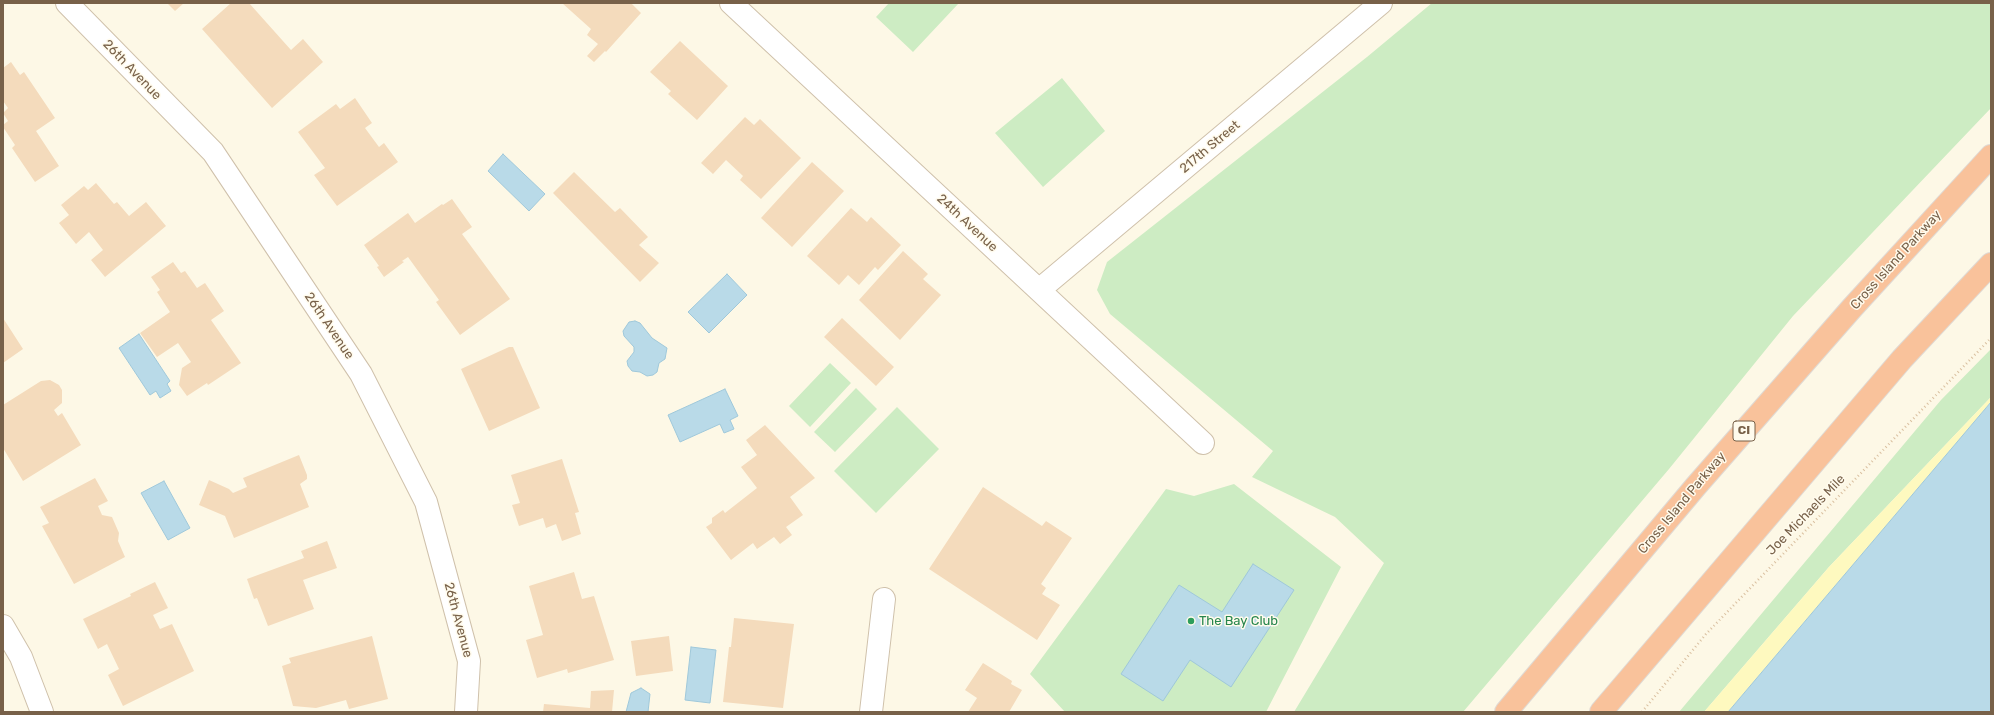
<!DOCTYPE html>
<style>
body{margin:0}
#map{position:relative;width:1994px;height:715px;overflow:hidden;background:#fdf8e6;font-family:Rubik,sans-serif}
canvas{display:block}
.frame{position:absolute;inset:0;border:4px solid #786149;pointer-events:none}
</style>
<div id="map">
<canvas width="1994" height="715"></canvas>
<div class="frame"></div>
</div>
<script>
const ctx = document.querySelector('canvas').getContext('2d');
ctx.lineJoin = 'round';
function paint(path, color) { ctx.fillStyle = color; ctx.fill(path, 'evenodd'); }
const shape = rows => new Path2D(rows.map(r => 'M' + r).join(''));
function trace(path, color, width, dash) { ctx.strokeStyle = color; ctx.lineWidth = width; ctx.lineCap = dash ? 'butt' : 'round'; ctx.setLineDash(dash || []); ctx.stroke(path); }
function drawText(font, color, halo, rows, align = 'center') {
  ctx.font = font + ' Rubik,sans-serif'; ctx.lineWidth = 3; ctx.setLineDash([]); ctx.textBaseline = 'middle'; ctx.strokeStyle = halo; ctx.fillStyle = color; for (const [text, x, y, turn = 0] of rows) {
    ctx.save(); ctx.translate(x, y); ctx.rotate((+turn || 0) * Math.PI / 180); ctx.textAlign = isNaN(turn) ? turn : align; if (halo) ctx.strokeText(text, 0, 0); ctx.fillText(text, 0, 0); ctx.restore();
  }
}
paint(shape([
 [889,3,959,3,913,52,876,17],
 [1432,3,1991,3,1991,108,1793,316,1669,469,1463,712,1294,712,1384,563,1335,517,1252,477,1273,451,1110,314,1097,290,1107,262,1367,57],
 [1062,78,1105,131,1043,187,995,133],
 [1991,349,1991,397,1829,567,1704,712,1679,712,1941,400],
 [830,363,851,383,810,427,789,406],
 [856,388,877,409,835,452,814,432],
 [897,407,939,449,876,513,834,471],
 [1234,484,1341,567,1266,712,1065,712,1030,674,1166,489,1194,496]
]), '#cdecc3');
paint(shape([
 [1991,397,1991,402,1728,712,1704,712,1829,567]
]), '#fef9bf');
const water = shape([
 [503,154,545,194,529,211,488,171,503,154],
 [727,274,747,295,709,333,688,312,727,274],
 [635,321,640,323,652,338,667,348,665,359,659,363,657,372,653,375,647,376,640,372,632,371,628,366,627,361,634,352,634,347,624,336,623,331,629,322,635,321],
 [139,334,170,381,167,384,171,391,160,398,156,391,150,395,119,348,139,334],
 [725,389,738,416,730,420,734,429,724,433,720,424,680,442,668,415,725,389],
 [1991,402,1991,712,1728,712,1991,402],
 [164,481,190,528,168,540,141,493,164,481],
 [1253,564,1294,590,1231,687,1190,660,1163,701,1121,674,1179,585,1222,612,1253,564],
 [691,647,716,650,710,703,685,700,691,647],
 [641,688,650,694,648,712,626,712,631,693,641,688]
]);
paint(water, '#b9dae8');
trace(water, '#9fc8da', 1);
paint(shape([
 [167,3,184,3,175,11],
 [231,3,249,3,291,50,303,39,323,62,272,108,202,29],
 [562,3,631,3,641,13,606,52,605,51,594,62,587,56,598,44,587,35,591,29],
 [680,41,728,86,697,120,668,94,671,91,650,72],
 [11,62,20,75,24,72,55,118,36,131,59,166,35,182,12,148,15,145,3,127,3,125,8,121,3,113,8,108,3,101,3,68],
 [355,98,372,123,365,128,379,147,384,143,398,162,337,206,314,175,325,168,298,132,336,104,340,109],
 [745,117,754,125,760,119,801,158,761,199,740,180,743,176,726,160,713,174,701,163],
 [812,162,844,191,792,247,761,218],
 [574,172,615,212,620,208,648,237,639,245,659,263,640,282,553,193],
 [96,183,114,204,117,202,129,216,146,202,166,226,105,277,91,260,103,250,89,232,76,244,59,223,69,215,61,205,84,186,88,190],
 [452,199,472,227,462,234,510,299,460,335,436,302,439,300,408,257,402,261,404,262,384,277,377,267,379,266,364,245,408,213,415,223,442,204,443,205],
 [851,208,867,222,871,217,901,245,878,270,875,267,859,285,848,275,839,285,807,256],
 [903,251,928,274,923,279,941,295,900,340,859,300],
 [173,262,181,273,185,271,197,288,205,283,224,311,211,320,241,363,208,385,207,383,187,396,179,385,182,368,191,362,178,343,157,357,140,333,170,312,157,292,160,290,151,277],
 [3,318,23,349,3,363],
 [842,318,894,367,876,386,824,337],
 [509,347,513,347,540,408,489,431,461,369],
 [50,380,59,385,62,390,62,403,54,410,58,416,62,413,81,445,23,481,3,448,3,405,41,381],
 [765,425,815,478,790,497,803,515,786,527,792,535,780,544,774,537,757,549,753,543,731,560,706,527,712,523,712,518,723,510,725,513,757,488,741,467,757,455,746,440],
 [299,455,307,475,307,479,300,484,309,507,234,538,225,516,199,505,209,480,229,489,233,493,247,487,243,478],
 [562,459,579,512,575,513,581,534,562,541,556,524,546,528,543,518,519,526,512,505,520,503,511,475],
 [95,478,108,501,98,506,102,515,112,517,119,533,118,541,125,557,74,584,42,526,49,523,40,507],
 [983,487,1042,526,1046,521,1072,538,1041,584,1046,588,1042,594,1060,605,1037,640,929,569],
 [327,541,337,568,303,580,314,609,268,626,257,598,254,599,247,579,304,558,301,551],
 [574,572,582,599,594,596,614,660,568,673,567,669,537,678,526,640,543,635,529,586],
 [155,582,168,608,153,615,160,629,172,624,194,671,123,706,108,675,119,669,107,644,98,649,83,619,131,596,130,594],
 [734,618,794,624,783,708,723,702,729,647,731,647],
 [372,636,388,699,349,709,346,700,316,708,293,706,282,666,291,663,289,658],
 [669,636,673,671,636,676,631,641],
 [983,663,1012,681,1011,684,1022,690,1009,712,968,712,977,698,965,690],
 [614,690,612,712,543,712,544,704,590,708,591,691]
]), '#f4dbbc');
const street = shape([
 [67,3,213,152,361,374,426,502,469,661,466,712],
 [731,3,1203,443],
 [1039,290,1381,3],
 [3,626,21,657,42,712],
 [871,712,884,599]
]);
const highway = shape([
 [1506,712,1696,486,1852,308,1991,156],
 [1601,712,1902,359,1991,264]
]);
trace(street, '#cfc1ab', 24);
trace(highway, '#dfd9d3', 24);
trace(shape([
 [1642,712,1706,634,1991,338]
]), '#d9bf9f', 2.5, [1, 3]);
trace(street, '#fff', 22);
trace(highway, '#f9c29b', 22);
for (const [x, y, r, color] of [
 [1191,621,4,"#2e9e5b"]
]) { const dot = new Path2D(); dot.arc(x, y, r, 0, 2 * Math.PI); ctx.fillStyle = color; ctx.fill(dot); trace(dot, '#fffbed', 1.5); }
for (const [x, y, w] of [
 [1744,431,22]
]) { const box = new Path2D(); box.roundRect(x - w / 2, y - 10, w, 20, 3); ctx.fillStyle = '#fffbed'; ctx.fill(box); trace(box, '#786149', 1); }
drawText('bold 12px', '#786149', null, [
 ["CI",1744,431]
]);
drawText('13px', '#786149', '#fffbed', [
 ["26th Avenue",132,70,46],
 ["217th Street",1210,147,-40],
 ["24th Avenue",967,223,43],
 ["Cross Island Parkway",1896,260,-48],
 ["26th Avenue",329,326,56],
 ["Cross Island Parkway",1682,503,-50],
 ["Joe Michaels Mile",1806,515,-46],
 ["26th Avenue",458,620,75]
]);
drawText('13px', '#27864d', '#fffbed', [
 ["The Bay Club",1199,621]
], 'left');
</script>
